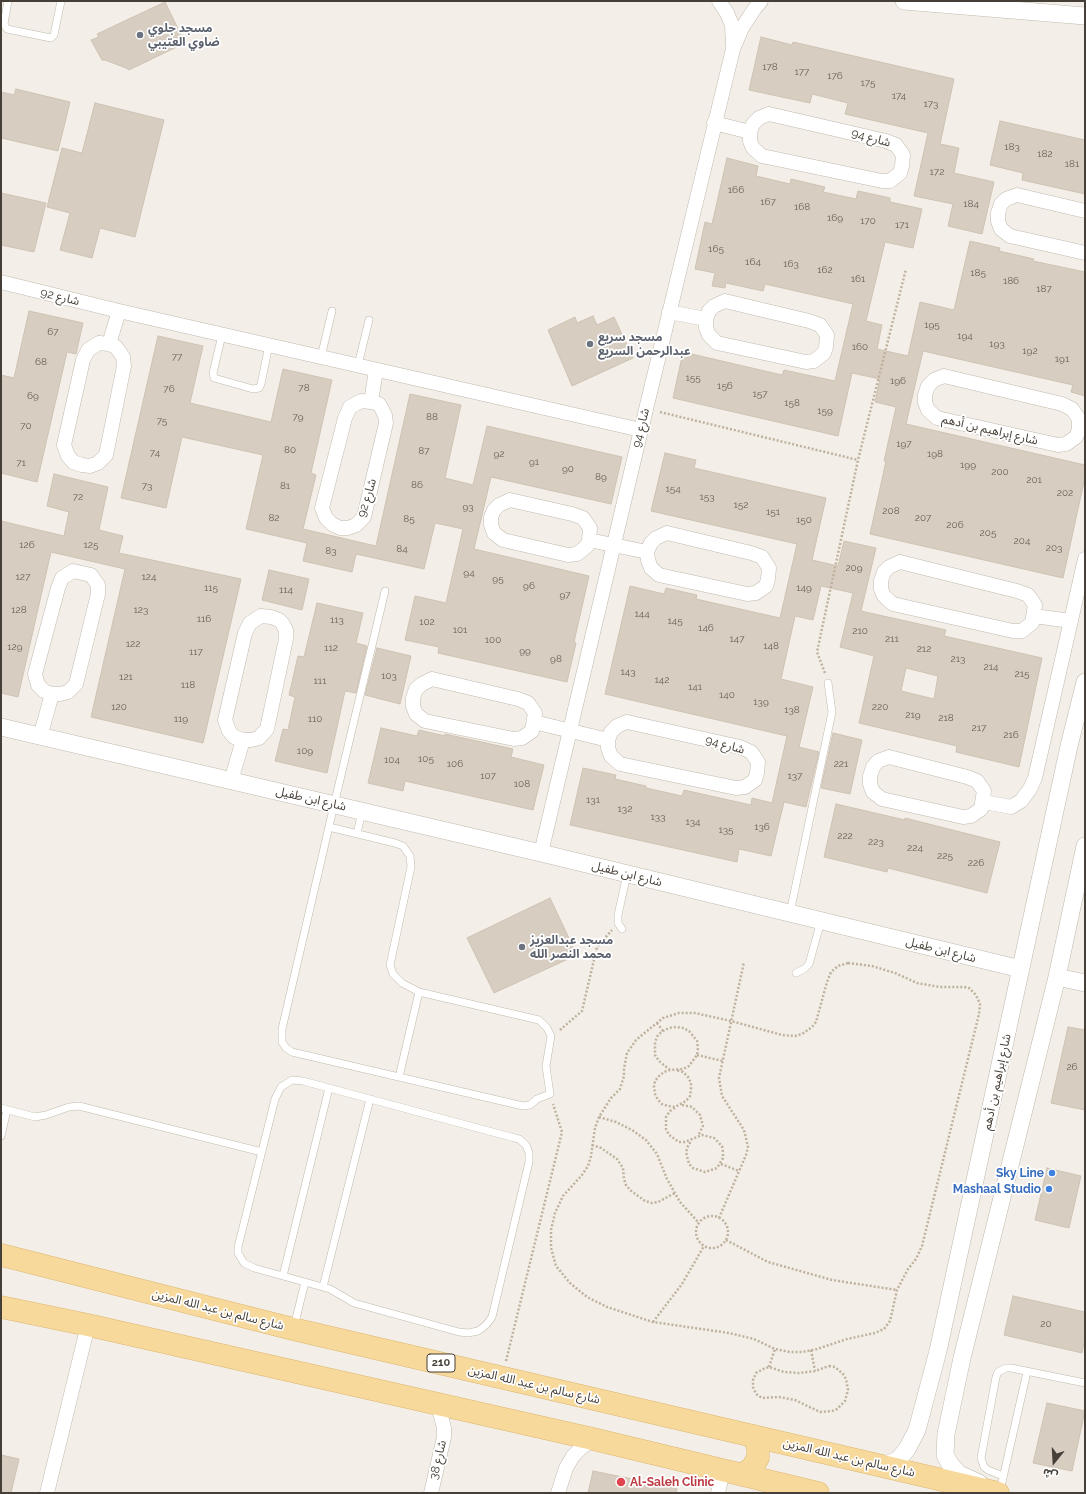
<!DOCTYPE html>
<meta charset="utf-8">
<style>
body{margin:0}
#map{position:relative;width:1086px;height:1494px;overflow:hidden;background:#f3efe8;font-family:Raleway,"Noto Sans Arabic",sans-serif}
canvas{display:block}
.frame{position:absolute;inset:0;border:2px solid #463f37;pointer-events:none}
.north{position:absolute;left:1034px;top:1442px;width:40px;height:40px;-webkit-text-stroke:3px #fff;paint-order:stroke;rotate:198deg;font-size:11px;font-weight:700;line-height:16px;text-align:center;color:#463f37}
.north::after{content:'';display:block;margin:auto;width:14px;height:18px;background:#463f37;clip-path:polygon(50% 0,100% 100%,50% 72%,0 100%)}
</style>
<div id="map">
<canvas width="1086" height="1494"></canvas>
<div class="frame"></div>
<div class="north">ش</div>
</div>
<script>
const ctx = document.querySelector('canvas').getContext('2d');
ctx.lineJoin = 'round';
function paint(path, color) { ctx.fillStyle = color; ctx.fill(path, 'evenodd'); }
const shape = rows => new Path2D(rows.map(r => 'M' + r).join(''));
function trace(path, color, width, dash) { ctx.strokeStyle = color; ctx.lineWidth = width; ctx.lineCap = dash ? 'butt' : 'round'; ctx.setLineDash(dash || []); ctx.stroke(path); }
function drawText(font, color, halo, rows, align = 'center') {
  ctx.font = font + ' Raleway,"Noto Sans Arabic",sans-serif'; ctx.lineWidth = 3.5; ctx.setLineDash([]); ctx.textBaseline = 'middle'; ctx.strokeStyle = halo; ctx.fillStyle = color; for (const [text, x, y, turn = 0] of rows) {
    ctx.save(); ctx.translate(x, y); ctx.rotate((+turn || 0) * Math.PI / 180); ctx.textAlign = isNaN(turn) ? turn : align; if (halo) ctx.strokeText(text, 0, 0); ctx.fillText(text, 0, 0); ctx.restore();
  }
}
const building = shape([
 [165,2,185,43,129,70,126,68,105,60,102,60,91,40,99,37,97,34,165,2],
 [761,37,792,45,793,42,954,79,940,144,959,148,954,173,994,182,982,234,948,226,953,204,914,196,928,133,845,114,848,103,812,94,810,103,749,90,761,37],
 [16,89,70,102,58,151,1,138,1,92,14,95,16,89],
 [95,103,164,120,135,237,100,228,92,258,60,250,70,213,47,207,62,148,82,153,95,103],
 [1000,121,1085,140,1085,194,1022,180,1023,173,990,165,1000,121],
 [727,158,758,166,756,176,790,184,791,179,825,187,823,192,856,199,858,191,890,198,890,202,922,209,913,248,885,242,866,321,882,325,877,349,908,356,920,302,954,310,970,241,1000,248,999,251,1034,259,1033,261,1085,272,1085,396,1071,392,1073,385,923,351,906,424,1085,465,1085,477,1063,578,870,534,886,461,884,461,896,407,875,402,880,379,852,373,838,436,673,398,683,352,782,375,784,370,835,381,853,304,765,284,763,291,726,283,725,288,712,286,715,273,695,269,705,222,712,224,727,158],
 [1,193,46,203,34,252,1,245,1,193],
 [29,311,83,323,76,354,67,352,37,482,1,473,1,375,14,378,29,311],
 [593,316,597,325,614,317,633,358,572,386,548,330,575,317,577,323,593,316],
 [158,336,203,346,190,403,271,422,283,369,332,380,311,473,316,475,303,529,376,546,410,394,461,405,445,478,473,485,487,426,622,457,611,504,491,477,474,549,589,576,574,642,576,643,567,682,438,653,439,647,405,640,415,596,446,603,463,529,435,523,424,569,356,554,352,572,303,561,307,543,246,529,263,455,182,437,166,508,121,498,158,336],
 [665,453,696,460,694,468,826,498,812,560,838,566,844,541,876,548,861,611,946,630,944,636,1042,658,1019,767,956,752,957,746,859,723,874,656,840,647,853,593,821,586,813,620,795,616,781,679,813,687,799,747,819,752,806,807,784,802,771,856,739,849,737,862,570,825,583,768,616,775,615,779,646,786,646,788,682,796,684,790,751,805,752,798,772,803,787,736,605,694,630,586,664,594,666,588,697,595,696,599,780,618,797,544,651,511,665,453],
 [906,668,938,676,934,699,901,691,906,668],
 [54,474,108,487,99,530,123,536,119,553,241,579,203,743,91,717,125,569,51,552,18,697,1,693,1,521,64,536,69,512,47,506,54,474],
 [269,570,309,579,302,610,262,600,269,570],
 [317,603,363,613,356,643,367,646,356,693,345,691,327,773,275,761,283,729,288,730,295,697,289,695,298,656,304,657,317,603],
 [377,648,411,656,400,704,365,695,377,648],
 [381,728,417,736,419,730,445,736,445,734,477,741,513,749,511,757,544,765,533,810,405,781,403,791,368,783,381,728],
 [833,733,862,740,850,794,821,788,833,733],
 [836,804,905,820,905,818,1000,842,987,893,888,868,887,872,824,857,836,804],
 [550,898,577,955,494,993,467,938,550,898],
 [1068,1027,1085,1030,1085,1110,1051,1103,1068,1027],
 [1047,1168,1081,1176,1069,1228,1035,1220,1047,1168],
 [1013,1296,1085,1312,1085,1338,1082,1353,1004,1335,1013,1296],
 [1047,1403,1085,1411,1072,1471,1033,1463,1047,1403],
 [1,1455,19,1459,11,1493,1,1493,1,1455],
 [593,1471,677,1488,676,1493,588,1493,593,1471]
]);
paint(building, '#d7cdc1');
trace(building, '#cec2b2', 1);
const service = shape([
 [8,1,4,24,7,29,51,38,54,35,61,1],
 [222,335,213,373,214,378,253,389,259,388,261,384,269,345],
 [321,357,332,311],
 [358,365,369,320],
 [329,827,395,843,403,846,410,856,411,867,390,965,393,974,402,983,419,992,539,1020,547,1028,551,1036,546,1066,550,1094,537,1099,530,1105,523,1106,292,1052,286,1048,282,1042,282,1029,334,805,385,591],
 [357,834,362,811],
 [790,913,832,712,828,683],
 [622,929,618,923,618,915,627,874],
 [796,973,804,969,809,964,821,921],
 [399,1077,419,992],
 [292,1080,303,1081,511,1137,519,1139,526,1145,529,1153,529,1162,492,1317,486,1325,478,1331,468,1333,459,1332,354,1303,330,1289,254,1268,244,1263,238,1253,238,1247,275,1099,281,1087,292,1080],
 [1,1108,35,1117,46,1115,69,1107,79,1106,262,1152],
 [1,1136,7,1110],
 [283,1276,329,1088],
 [323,1287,370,1099],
 [294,1327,305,1282],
 [1003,1476,988,1470,984,1467,981,1458,996,1377,998,1372,1006,1368,1011,1368,1085,1383],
 [1000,1491,1027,1372]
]);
const minor = shape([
 [719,1,727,13,732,25,733,45],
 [769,114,886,141,896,145,903,155,902,166,900,173,890,181,882,181,762,156,753,148,750,141,750,132,753,124,759,118,769,114],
 [714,123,750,132],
 [1085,211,1017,195,1006,199,1001,204,998,213,998,221,1001,229,1010,236,1085,253],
 [1,282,119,311,641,430],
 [725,301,809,321,820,325,827,335,826,347,824,353,814,361,806,362,717,343,709,335,706,328,706,319,709,311,714,306,725,301],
 [669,312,706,319],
 [99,343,109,344,116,347,123,357,124,366,106,455,98,463,90,466,82,465,73,462,68,456,64,445,83,360,88,350,99,343],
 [109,344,119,311],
 [944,376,1062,404,1072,409,1079,419,1079,430,1076,437,1066,444,1058,445,937,418,928,410,925,402,925,395,928,386,934,380,944,376],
 [361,401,371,402,379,404,385,415,386,423,364,517,356,525,348,528,340,528,332,524,326,518,322,508,345,418,350,407,361,401],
 [371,402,376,370],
 [510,500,572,514,583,518,590,528,589,540,587,546,577,554,568,555,503,540,494,533,491,525,491,517,494,510,499,505,510,500],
 [667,533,751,553,762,557,769,568,768,579,766,586,756,593,747,594,659,575,651,568,648,560,647,552,651,543,656,538,667,533],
 [589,540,647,552],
 [900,562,1017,591,1028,595,1035,605,1032,623,1022,631,1013,631,893,604,884,596,881,589,881,581,884,572,889,567,900,562],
 [73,571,91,575,98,585,98,594,76,684,68,692,60,694,52,694,44,691,38,685,35,674,58,588,62,578,73,571],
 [261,616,271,617,279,620,282,623,286,630,286,639,267,729,259,738,251,740,243,740,234,737,229,731,225,720,245,633,250,623,261,616],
 [1034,616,1071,621],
 [432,679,518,699,528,703,535,713,532,731,522,738,514,739,425,721,416,714,413,706,413,698,416,689,422,684,432,679],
 [534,722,608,740],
 [627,722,740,747,751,752,758,762,757,773,755,780,745,787,736,788,620,764,611,756,608,748,608,740,611,732,617,726,627,722],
 [40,737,52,694],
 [889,757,967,777,977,781,984,791,981,809,971,816,963,817,882,799,873,792,870,784,870,776,873,767,878,761,889,757],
 [231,781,243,740],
 [984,802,1011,807,1021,801,1030,789,1035,778,1085,559],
 [541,853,641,430,733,49,742,28,755,8,761,1],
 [47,1493,88,1325],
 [431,1493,444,1437,444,1428,438,1404],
 [558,1493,566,1468,573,1456,582,1447,593,1439],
 [718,1493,723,1470]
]);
const tertiary = shape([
 [904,1,1085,16],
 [1,727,541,853,1021,969],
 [1057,977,1085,983],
 [883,1466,898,1460,907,1449,917,1430,938,1351,1069,746,1085,682],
 [979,1483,959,1474,950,1464,945,1455,946,1434,962,1358,1057,977,1085,846]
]);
const primary = shape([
 [1,1255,293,1329,998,1493],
 [1,1307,88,1325,593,1439,818,1493],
 [742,1475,752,1468,758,1458,758,1447,753,1436]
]);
trace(service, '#c1b9ae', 8);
trace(minor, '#c1b9ae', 15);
trace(tertiary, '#c1b9ae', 18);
trace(primary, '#dcb56c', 23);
trace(shape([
 [660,412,858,460],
 [825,673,817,652,858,460,906,269],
 [848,963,872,966,895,973,917,983,940,987,964,987,969,988,976,995,980,1004,979,1014,922,1246,916,1259,908,1269,897,1290,890,1321,884,1329,875,1333,847,1339,817,1349,802,1352,790,1352,775,1349,754,1339,729,1333,653,1322,607,1307,587,1297,570,1283,556,1266,551,1248,551,1230,555,1213,563,1196,582,1175,588,1166,591,1156,595,1128,599,1117,611,1098,620,1089,624,1076,624,1069,627,1053,636,1040,663,1018,679,1013,695,1013,731,1021,782,1035,795,1036,802,1034,812,1027,816,1022,827,982,831,972,838,966,848,963],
 [657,1023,663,1031],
 [560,1030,582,1011,597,947,612,930],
 [697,1055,723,1061],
 [670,1070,659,1061,655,1055,655,1042,658,1035,663,1031,669,1028,676,1027,683,1028,689,1031,697,1041,698,1048,697,1055,689,1066,683,1069,670,1070,664,1072,659,1076,655,1081,654,1087,655,1094,658,1100,662,1104,668,1106,675,1107,686,1101,690,1096,691,1089,691,1083,688,1077,683,1072,676,1070],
 [682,1105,692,1107,700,1115,703,1126,698,1136],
 [675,1108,670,1111,666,1117,666,1129,669,1135,679,1142,685,1142,702,1135,714,1138,722,1146,723,1152,723,1158,717,1168,705,1172,693,1168,689,1164,686,1152,688,1146,691,1141],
 [599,1117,616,1122,632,1130,646,1140,657,1154,667,1179,680,1202,699,1223],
 [592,1145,601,1148,617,1159,623,1168,624,1179,626,1185,630,1190,645,1201,652,1203,658,1202,675,1193],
 [721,1164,739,1171],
 '696 1232a16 16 0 1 1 32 0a16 16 0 1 1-32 0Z',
 [719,1218,746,1155,748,1147,744,1130,722,1096,719,1078,744,962],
 [726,1240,768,1262,832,1280,897,1290],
 [653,1322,682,1284,704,1246],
 [811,1350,815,1371],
 [506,1361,562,1132,553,1104],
 [829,1366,835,1367,843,1374,846,1379,848,1390,845,1401,837,1409,832,1411,820,1412,795,1400,779,1397,762,1398,756,1394,753,1387,753,1380,756,1373,765,1368,769,1367,784,1372,799,1373,815,1371,829,1366],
 [769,1367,775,1349]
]), '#bfb19d', 2.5, [2, 2]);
trace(service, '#fff', 7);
trace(minor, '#fff', 14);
trace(tertiary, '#fff', 17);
trace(primary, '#f8d99c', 22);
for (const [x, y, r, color] of [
 [140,35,4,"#6b7280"],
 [590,344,4,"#6b7280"],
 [522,947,4,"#6b7280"],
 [1052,1173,4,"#3f7fe0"],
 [1049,1189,4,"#3f7fe0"],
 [621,1482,5,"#e0444e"]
]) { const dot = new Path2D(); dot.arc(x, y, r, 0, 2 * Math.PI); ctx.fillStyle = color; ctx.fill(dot); trace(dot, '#fff', 1.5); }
drawText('10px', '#6a625a', null, [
 ["178",770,67],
 ["177",802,72],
 ["176",835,76],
 ["175",868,83],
 ["174",899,96],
 ["173",931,104],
 ["183",1012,147],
 ["182",1045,154],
 ["181",1072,164],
 ["172",937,172],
 ["166",736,190],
 ["167",768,202],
 ["184",971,204],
 ["168",802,207],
 ["169",835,218],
 ["170",868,221],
 ["171",902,225],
 ["165",716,249],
 ["164",753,262],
 ["163",791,264],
 ["162",825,270],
 ["185",978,273],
 ["161",858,279],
 ["186",1011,281],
 ["187",1044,289],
 ["195",932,325],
 ["67",53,332],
 ["194",965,336],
 ["193",997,344],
 ["160",860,347],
 ["192",1030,351],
 ["77",177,357],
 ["191",1062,359],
 ["68",41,362],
 ["155",693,378],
 ["196",898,381],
 ["156",725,386],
 ["78",304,388],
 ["76",169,389],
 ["157",760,394],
 ["69",33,396],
 ["158",792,403],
 ["159",825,411],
 ["79",298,417],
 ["88",432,417],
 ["75",162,421],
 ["70",26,426],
 ["197",904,444],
 ["80",290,450],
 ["87",424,451],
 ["74",155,453],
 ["92",499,454],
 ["198",935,454],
 ["91",534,462],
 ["71",21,463],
 ["199",968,465],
 ["90",568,469],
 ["200",1000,472],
 ["89",601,477],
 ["201",1034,480],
 ["86",417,485],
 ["73",147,486],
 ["81",285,486],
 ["154",673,489],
 ["202",1065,493],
 ["72",78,497],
 ["153",707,497],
 ["152",741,505],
 ["93",468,507],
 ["208",891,511],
 ["151",773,512],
 ["82",274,518],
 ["207",923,518],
 ["85",409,519],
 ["150",804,520],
 ["206",955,525],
 ["205",988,533],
 ["204",1022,541],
 ["126",27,545],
 ["125",91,545],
 ["203",1054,548],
 ["84",402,549],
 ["83",331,551],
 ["209",854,568],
 ["94",469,573],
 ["127",23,577],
 ["124",149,577],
 ["95",498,579],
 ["96",529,586],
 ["115",211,588],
 ["149",804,588],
 ["114",286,590],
 ["97",565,595],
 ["128",19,610],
 ["123",141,610],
 ["144",642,614],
 ["116",204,619],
 ["113",337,620],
 ["145",675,621],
 ["102",427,622],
 ["146",706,628],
 ["101",460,630],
 ["210",860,631],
 ["147",737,639],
 ["211",892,639],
 ["100",493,640],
 ["122",133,644],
 ["148",771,646],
 ["129",15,647],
 ["112",331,648],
 ["212",924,649],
 ["99",525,651],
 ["117",196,652],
 ["98",556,659],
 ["213",958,659],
 ["214",991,667],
 ["143",628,672],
 ["215",1022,674],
 ["103",389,676],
 ["121",126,677],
 ["142",662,680],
 ["111",320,681],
 ["118",188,685],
 ["141",695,687],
 ["140",727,695],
 ["139",761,702],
 ["120",119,707],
 ["220",880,707],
 ["138",792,710],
 ["219",913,715],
 ["218",946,718],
 ["119",181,719],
 ["110",315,719],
 ["217",979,728],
 ["216",1011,735],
 ["109",305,751],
 ["105",426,759],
 ["104",392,760],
 ["106",455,764],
 ["221",841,764],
 ["107",488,776],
 ["137",795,776],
 ["108",522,784],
 ["131",593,800],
 ["132",625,809],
 ["133",658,817],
 ["134",693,822],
 ["136",762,827],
 ["135",726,830],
 ["222",845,836],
 ["223",876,842],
 ["224",915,848],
 ["225",945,856],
 ["226",976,863],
 ["26",1072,1067],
 ["20",1046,1324]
]);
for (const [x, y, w] of [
 [441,1363,28]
]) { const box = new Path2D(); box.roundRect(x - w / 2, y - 9, w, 18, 3); ctx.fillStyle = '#fff'; ctx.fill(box); trace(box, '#463f37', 1); }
drawText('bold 11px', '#463f37', null, [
 ["210",441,1363]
]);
drawText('bold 12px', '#5b616d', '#fff', [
 ["مسجد جلوي",148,28],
 ["ضاوي العتيبي",148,42],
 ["مسجد سريع",598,337],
 ["عبدالرحمن السريع",598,351],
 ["مسجد عبدالعزيز",530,940],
 ["محمد النصر الله",530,954]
], 'left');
drawText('12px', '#463f37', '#fff', [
 ["شارع 94",871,138,15],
 ["شارع 92",60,297,14],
 ["شارع 94",641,428,-77],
 ["شارع إبراهيم بن أدهم",990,430,13],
 ["شارع 92",367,498,-73],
 ["شارع 94",725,745,15],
 ["شارع ابن طفيل",311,799,13],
 ["شارع ابن طفيل",627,874,14],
 ["شارع ابن طفيل",941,950,14],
 ["شارع إبراهيم بن أدهم",997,1082,-78],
 ["شارع سالم بن عبد الله المزين",218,1310,14],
 ["شارع سالم بن عبد الله المزين",534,1385,13],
 ["شارع سالم بن عبد الله المزين",849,1458,13],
 ["شارع 38",438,1460,-77]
]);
drawText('bold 12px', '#366cbe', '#fff', [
 ["Sky Line",1044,1173],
 ["Mashaal Studio",1041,1189]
], 'right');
drawText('bold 12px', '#be3a42', '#fff', [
 ["Al-Saleh Clinic",630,1482]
], 'left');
</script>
